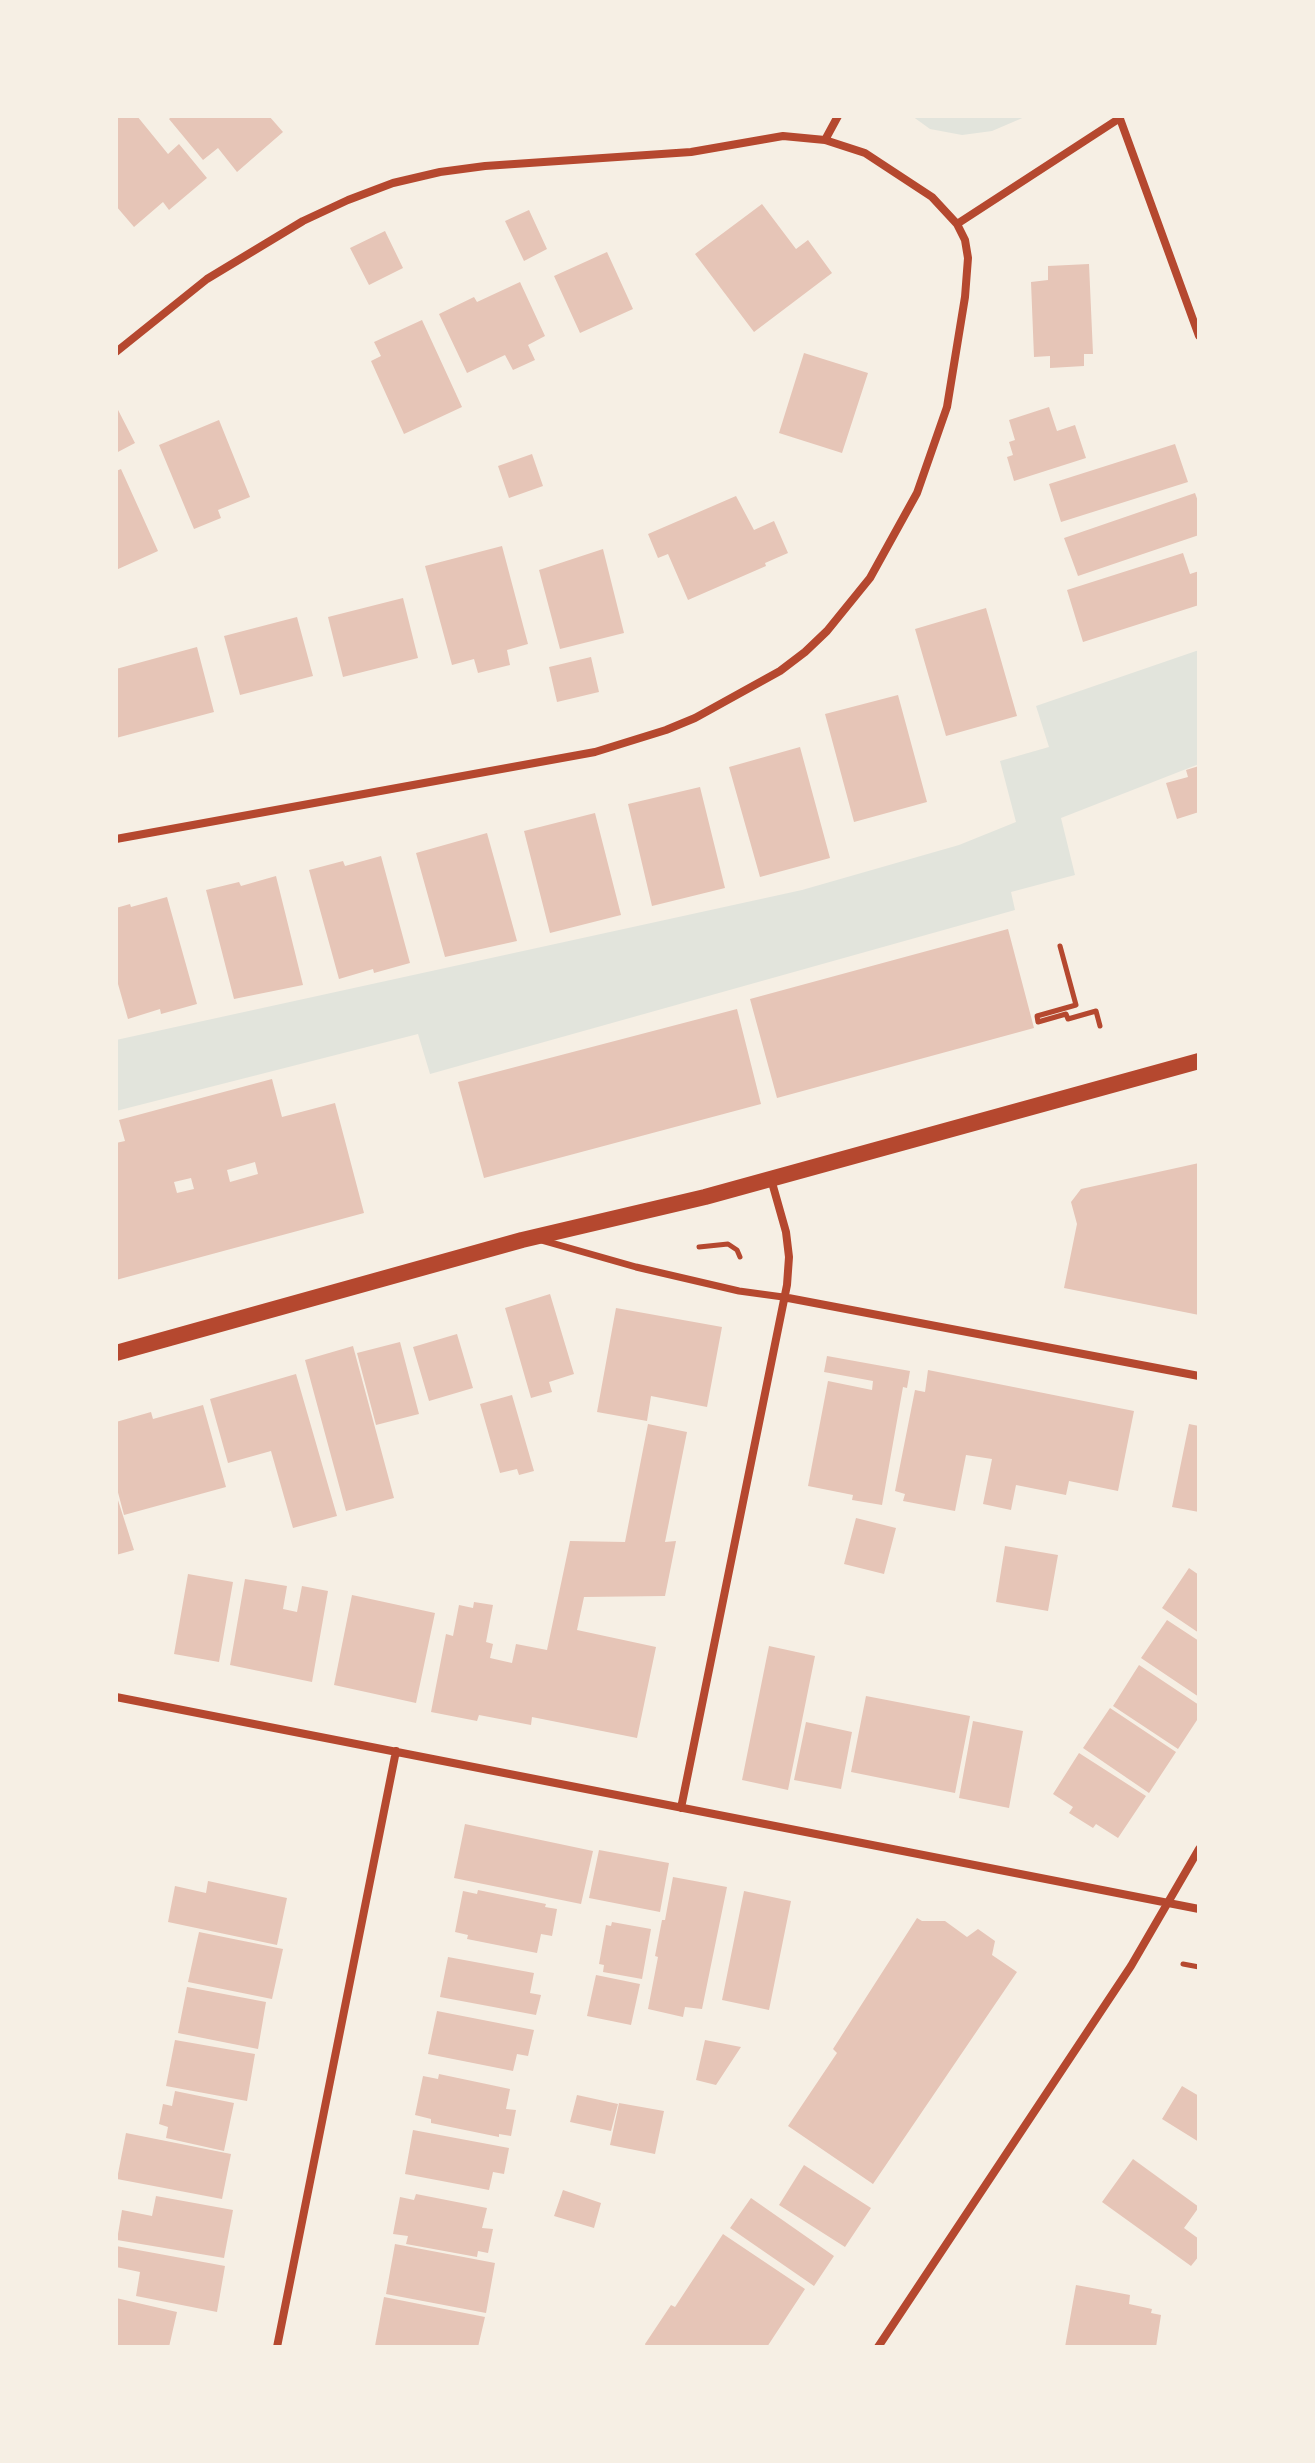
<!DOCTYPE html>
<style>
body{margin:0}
#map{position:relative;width:1315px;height:2463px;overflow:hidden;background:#f6efe4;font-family:Commissioner,sans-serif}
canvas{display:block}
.frame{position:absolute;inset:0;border:118px solid #f6efe4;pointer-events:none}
</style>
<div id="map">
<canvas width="1315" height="2463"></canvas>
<div class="frame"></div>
</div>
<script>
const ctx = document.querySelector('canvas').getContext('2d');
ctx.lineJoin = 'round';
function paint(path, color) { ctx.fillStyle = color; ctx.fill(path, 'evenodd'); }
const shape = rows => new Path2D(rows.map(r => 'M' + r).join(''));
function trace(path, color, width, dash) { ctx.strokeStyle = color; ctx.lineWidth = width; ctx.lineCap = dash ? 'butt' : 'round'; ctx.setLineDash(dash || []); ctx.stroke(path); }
paint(shape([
 [912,116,1027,116,992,131,962,135,930,129],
 [1199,650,1199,764,1061,818,1075,875,1011,892,1015,910,430,1074,418,1034,116,1111,116,1040,802,890,959,845,1016,822,1000,761,1049,747,1036,706]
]), '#e2e4dc');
paint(shape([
 [116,116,137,116,168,154,179,144,207,178,169,210,163,202,134,227,116,206],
 [172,116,269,116,283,132,237,172,218,148,203,160,169,119],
 [762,204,796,249,808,240,832,273,754,332,695,254],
 [529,210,547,249,524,261,505,221],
 [385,231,403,268,369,285,350,248],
 [607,252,633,309,580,333,554,276],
 [1089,264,1093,354,1084,354,1084,366,1050,368,1050,356,1034,357,1031,282,1048,280,1048,266],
 [520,282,545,336,528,345,535,360,513,370,505,355,467,373,439,314,474,297,477,302],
 [422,320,462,407,404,434,371,361,381,356,374,342],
 [804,353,868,373,842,453,779,433],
 [116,406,135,443,116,453],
 [1049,407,1057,431,1075,425,1086,458,1014,481,1007,457,1013,455,1009,442,1015,440,1009,420],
 [219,420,250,497,218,510,221,518,194,529,159,445],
 [1175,444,1188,482,1061,522,1049,484],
 [532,454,543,486,509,498,498,466],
 [121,469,158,551,116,570,116,471],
 [1195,493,1199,504,1199,535,1078,576,1064,538],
 [736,496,754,530,774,521,788,553,765,563,766,566,688,600,668,554,658,558,648,534],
 [502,546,528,644,507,650,510,665,478,673,474,659,452,665,425,566],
 [603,549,624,633,560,649,539,570],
 [1183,553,1190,574,1199,571,1199,605,1083,642,1067,590],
 [403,598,418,658,343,677,328,617],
 [986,608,1017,716,946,736,915,629],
 [297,617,313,676,240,695,224,636],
 [197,647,214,712,116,738,116,669],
 [591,657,599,692,557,702,549,667],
 [898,695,927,802,854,822,825,714],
 [800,747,830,858,760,877,729,767],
 [1199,766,1199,812,1177,819,1166,783,1188,777,1186,770],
 [700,787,725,888,652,906,628,804],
 [595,813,621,915,550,933,524,831],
 [487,833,517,941,445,957,416,853],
 [381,856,410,963,374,973,373,969,339,979,309,870,343,861,345,866],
 [276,876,303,985,234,999,206,890,239,882,241,886],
 [167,897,197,1004,161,1014,160,1009,128,1019,116,977,116,908,130,904,131,907],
 [1008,929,1034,1028,777,1098,750,999],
 [737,1009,761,1104,484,1178,458,1082],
 [272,1079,282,1117,335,1103,364,1213,116,1280,116,1143,125,1141,119,1120],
 [255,1162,258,1174,230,1182,227,1170],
 [191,1178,194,1189,177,1193,174,1182],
 [1199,1163,1199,1315,1064,1288,1077,1224,1071,1202,1081,1189],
 [550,1294,574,1374,549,1382,552,1392,531,1398,505,1308],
 [616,1308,722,1327,707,1407,651,1396,647,1421,597,1412],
 [457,1334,473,1388,429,1401,413,1347],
 [400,1342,419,1414,376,1425,357,1353],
 [353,1346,394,1498,346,1511,305,1360],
 [827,1356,910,1371,907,1388,903,1387,882,1505,852,1500,853,1495,808,1486,828,1381,872,1390,873,1381,824,1372],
 [928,1370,1134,1411,1118,1491,1069,1481,1066,1495,1016,1485,1011,1510,983,1504,992,1459,966,1455,955,1511,903,1501,905,1494,895,1491,915,1390,925,1392],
 [296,1374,337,1516,293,1528,271,1451,228,1463,210,1399],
 [512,1395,534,1471,519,1475,517,1469,500,1473,480,1404],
 [203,1405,226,1487,124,1515,116,1485,116,1422,151,1412,153,1419],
 [648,1424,687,1432,665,1542,676,1541,665,1596,584,1597,577,1630,656,1647,637,1738,532,1717,531,1725,479,1715,477,1721,431,1712,446,1634,453,1636,459,1605,473,1608,474,1602,493,1605,486,1642,493,1644,490,1658,512,1663,516,1644,547,1650,570,1541,625,1542],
 [1189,1424,1199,1426,1199,1512,1172,1507],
 [116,1494,134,1550,116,1555],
 [856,1518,896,1528,884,1574,844,1564],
 [1005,1546,1058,1555,1048,1611,996,1602],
 [1189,1568,1199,1575,1199,1633,1162,1608],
 [188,1574,233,1582,219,1662,174,1654],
 [245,1579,287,1586,283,1609,297,1612,302,1586,328,1591,312,1682,230,1665],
 [352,1595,435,1613,416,1703,334,1685],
 [1167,1620,1199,1641,1199,1697,1141,1658],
 [769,1646,815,1656,788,1790,742,1780],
 [1139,1665,1199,1705,1199,1717,1178,1749,1113,1706],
 [866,1696,970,1716,955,1793,851,1772],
 [1110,1708,1176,1752,1149,1793,1083,1748],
 [973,1721,1023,1731,1009,1808,959,1798],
 [806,1722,852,1732,841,1789,794,1780],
 [1079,1753,1146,1796,1118,1838,1096,1824,1093,1828,1069,1813,1073,1807,1053,1794],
 [465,1824,593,1851,581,1904,454,1878],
 [599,1850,669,1863,660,1912,589,1898],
 [673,1877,727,1887,702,2009,685,2007,683,2017,648,2009,658,1957,655,1956,662,1920,665,1920],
 [208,1881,287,1898,277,1945,168,1922,175,1886,206,1893],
 [478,1890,546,1904,545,1907,557,1909,552,1936,541,1934,537,1953,467,1939,468,1935,455,1932,463,1891,477,1894],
 [744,1891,791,1901,769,2010,722,2000],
 [917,1918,922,1921,945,1921,967,1937,978,1929,995,1941,992,1955,1017,1972,873,2184,788,2126,837,2053,833,2049],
 [612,1922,651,1929,642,1979,603,1972,604,1965,599,1964,606,1925,611,1926],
 [199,1932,283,1949,272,1999,188,1982],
 [448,1957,534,1973,530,1993,541,1995,536,2015,440,1997],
 [596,1975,640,1984,631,2025,587,2016],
 [187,1987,266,2002,258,2049,178,2033],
 [437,2011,534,2030,528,2056,517,2054,513,2071,428,2054],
 [175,2040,255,2054,247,2101,166,2086],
 [705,2040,741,2047,716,2085,696,2080],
 [439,2074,510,2089,506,2109,516,2110,511,2136,499,2134,499,2137,431,2123,431,2119,415,2115,423,2076,438,2079],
 [1182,2086,1199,2096,1199,2142,1162,2119],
 [175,2091,234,2103,224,2151,166,2138,168,2127,159,2124,163,2104,172,2106],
 [577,2095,618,2104,611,2131,570,2122],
 [619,2103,664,2111,655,2154,610,2145],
 [413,2130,509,2148,504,2174,493,2172,489,2190,405,2174],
 [126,2133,231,2154,222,2199,117,2179],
 [1133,2159,1199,2207,1184,2228,1199,2239,1199,2256,1191,2266,1102,2202],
 [804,2165,871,2208,845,2247,779,2205],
 [563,2190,601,2203,594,2228,554,2216],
 [416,2194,487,2208,482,2228,493,2229,488,2253,478,2251,477,2257,406,2244,408,2236,393,2234,400,2197,414,2200],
 [156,2196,233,2210,224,2258,117,2240,122,2210,152,2216],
 [751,2198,834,2256,814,2286,730,2228],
 [723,2234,805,2289,767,2347,646,2347,645,2344,671,2305,675,2307],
 [395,2244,495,2263,486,2313,386,2294],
 [116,2246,225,2266,217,2312,136,2296,140,2272,116,2267],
 [1076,2285,1130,2295,1129,2304,1152,2309,1151,2313,1161,2315,1156,2347,1065,2347],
 [384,2297,485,2317,478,2347,375,2346],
 [116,2298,177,2312,169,2347,116,2347]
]), '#e6c5b7');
trace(shape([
 [1060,946,1076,1005,1037,1016,1038,1022,1066,1014,1068,1019,1096,1011,1100,1026],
 [699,1247,728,1244,737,1250,740,1257],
 [1183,1964,1199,1967]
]), '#b5482f', 5);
trace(shape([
 [541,1240,636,1267,739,1291,783,1297]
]), '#b5482f', 7);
trace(shape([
 [1119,116,1199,336],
 [825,140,838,116],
 [957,224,1120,118],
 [116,352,207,279,303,221,348,200,393,183,440,172,485,166,691,152,783,136,825,140,865,153,932,197,957,224,965,240,968,258,965,297,947,407,917,493,870,578,827,631,805,652,780,671,695,718,666,730,595,752,116,839],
 [783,1297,1199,1376],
 [116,1697,1199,1909],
 [681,1808,787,1285,789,1257,786,1232,771,1179],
 [277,2347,396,1751],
 [878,2347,1131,1966,1199,1849]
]), '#b5482f', 8);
trace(shape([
 [116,1353,522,1240,705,1197,1199,1061]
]), '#b5482f', 16);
</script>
